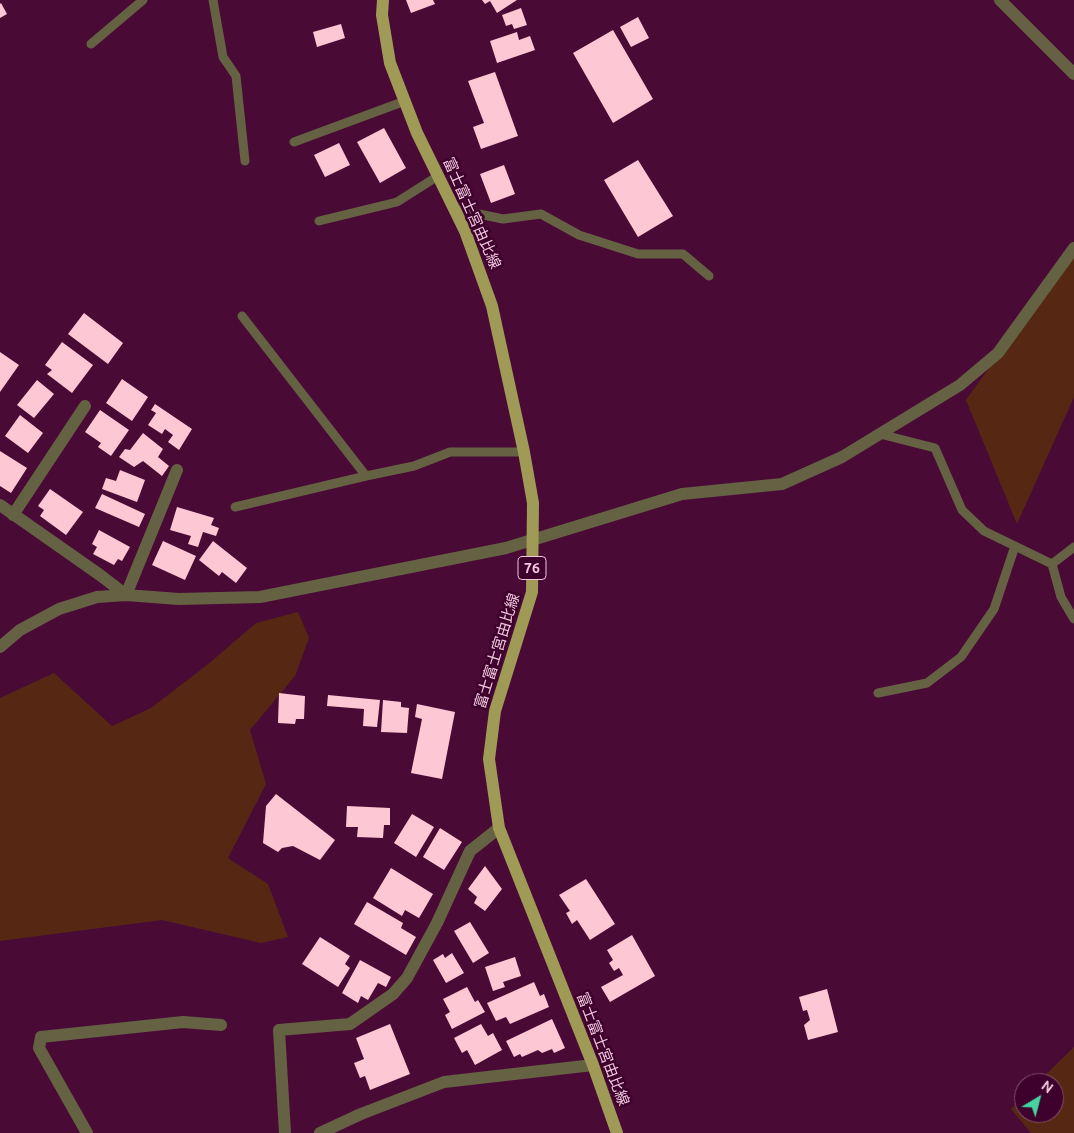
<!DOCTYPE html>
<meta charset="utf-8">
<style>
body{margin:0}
#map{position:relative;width:1074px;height:1133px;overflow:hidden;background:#4a0a36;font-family:Ubuntu,sans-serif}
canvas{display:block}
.north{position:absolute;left:1014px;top:1073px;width:50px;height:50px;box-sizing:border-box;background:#3e002c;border:1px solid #855073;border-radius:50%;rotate:37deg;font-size:14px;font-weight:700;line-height:20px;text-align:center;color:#f0c8de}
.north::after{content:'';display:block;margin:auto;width:18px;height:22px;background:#45d49f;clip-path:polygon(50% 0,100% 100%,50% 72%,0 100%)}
</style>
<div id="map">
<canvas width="1074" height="1133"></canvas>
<div class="north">N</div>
</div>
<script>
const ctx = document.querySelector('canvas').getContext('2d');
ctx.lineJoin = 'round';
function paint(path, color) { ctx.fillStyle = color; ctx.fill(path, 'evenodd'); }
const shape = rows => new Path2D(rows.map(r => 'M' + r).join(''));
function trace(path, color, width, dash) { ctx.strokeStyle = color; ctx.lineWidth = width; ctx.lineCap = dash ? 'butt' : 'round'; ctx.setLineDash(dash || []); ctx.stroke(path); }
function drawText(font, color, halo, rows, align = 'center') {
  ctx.font = font + ' Ubuntu,"Noto Sans JP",sans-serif'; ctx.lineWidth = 5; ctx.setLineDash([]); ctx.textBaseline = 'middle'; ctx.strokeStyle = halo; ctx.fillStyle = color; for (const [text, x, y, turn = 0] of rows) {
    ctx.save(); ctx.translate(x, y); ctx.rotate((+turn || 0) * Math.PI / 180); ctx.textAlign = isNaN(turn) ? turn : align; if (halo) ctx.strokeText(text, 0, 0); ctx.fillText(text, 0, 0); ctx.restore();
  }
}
paint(shape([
 [1074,249,1074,397,1017,524,966,400],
 [298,612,309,638,295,676,250,730,266,784,228,858,268,884,288,937,261,943,162,920,0,941,0,698,54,673,112,726,151,708,207,665,256,623],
 [1074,1047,1074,1133,1031,1133,1011,1109,1024,1096,1024,1113,1054,1113,1054,1083,1037,1083]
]), '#562813');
paint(shape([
 [406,0,433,0,435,4,411,13],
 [482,0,517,0,497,13,490,1,485,4],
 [1,3,7,14,0,18,0,4],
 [521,8,527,25,514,29,512,24,506,26,502,15],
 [638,17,649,38,631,47,620,27],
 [341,24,345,38,317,47,313,32],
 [613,30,653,99,613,123,573,53],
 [517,32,519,40,530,36,535,50,497,63,490,41],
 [495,72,518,136,481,149,473,127,484,123,468,81],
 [384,128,406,168,380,183,357,142],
 [339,143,350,165,325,177,314,155],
 [638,160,673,216,638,237,604,180],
 [504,165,515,194,491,203,480,174],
 [84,313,123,343,108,364,68,334],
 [62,342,93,365,72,393,47,374,52,370,45,365],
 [0,352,19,365,0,392],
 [122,379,148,397,132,421,106,403],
 [37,380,54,394,34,418,17,405],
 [155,404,192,429,179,450,168,442,173,435,165,429,162,434,148,425,156,413,151,410],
 [100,410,129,430,111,456,98,447,101,443,85,432],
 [20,415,43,433,28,453,5,436],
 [143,433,163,449,158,457,169,466,162,476,143,461,134,467,119,457,125,449,130,450],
 [0,451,27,468,11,493,0,486],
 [120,470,145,480,137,502,102,489,106,478,116,481],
 [50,489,83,512,66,535,40,516,44,510,38,506],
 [102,494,145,514,139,527,95,508],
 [177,507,214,518,211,525,219,528,216,536,203,532,198,547,188,544,191,536,170,530],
 [99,530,130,547,122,561,118,559,114,565,93,554,97,547,92,544],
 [163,541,196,556,185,580,152,565],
 [213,541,247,568,236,583,222,572,219,576,199,560],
 [279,693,305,696,304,719,296,719,295,724,278,723],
 [328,695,380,700,377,727,363,726,364,709,327,706],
 [383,700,401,702,401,707,409,708,407,733,381,732],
 [417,704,455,712,442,779,411,773,422,719,415,717],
 [276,794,335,840,320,860,293,846,282,848,278,852,263,843,266,806],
 [347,806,390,808,390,825,384,825,383,838,357,837,358,827,346,827],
 [412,814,434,827,416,857,394,843],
 [440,828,462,842,444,870,423,857],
 [485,866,502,889,485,911,474,903,477,897,468,889],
 [391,868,433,894,419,918,405,910,402,916,373,898],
 [586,879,615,924,590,940,577,920,572,924,566,913,570,911,559,895],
 [367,902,403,923,401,928,416,937,406,955,354,924],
 [470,922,489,953,473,963,454,931],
 [632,935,655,976,610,1002,601,987,623,975,619,968,614,971,609,963,613,960,607,950],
 [320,937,350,956,345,964,350,968,338,987,302,964],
 [452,953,464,973,446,983,433,960,443,954,445,958],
 [515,957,521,976,503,982,505,987,493,991,485,967],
 [360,960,391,977,386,987,378,983,368,1000,361,996,358,1003,342,993],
 [534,982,540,996,544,994,549,1007,510,1024,506,1017,496,1021,487,1003],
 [467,987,475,1002,478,1000,485,1012,452,1029,445,1015,450,1012,443,999],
 [827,989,838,1032,808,1040,804,1025,810,1020,807,1010,803,1011,799,997],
 [552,1019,565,1048,554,1053,552,1049,542,1053,538,1050,522,1057,520,1054,514,1057,506,1041],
 [390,1024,410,1074,370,1090,365,1076,360,1078,354,1063,364,1059,356,1038],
 [481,1024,488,1036,493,1033,502,1050,475,1065,467,1050,462,1053,454,1038]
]), '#fdc7d3');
trace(shape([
 [213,0,223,57,236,76,245,161],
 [91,44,143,0],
 [294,142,405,101],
 [455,209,503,219,541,214,579,235,638,254,683,254,709,276],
 [319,221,397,202,438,176],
 [242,316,366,476,414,466,450,452,524,452],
 [880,434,935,448,962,510,984,531,1052,564,1061,597,1074,619],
 [235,507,366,476],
 [1052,564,1074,547],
 [878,693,927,683,961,657,994,609,1015,546]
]), '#656243', 9);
trace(shape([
 [1000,0,1074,74],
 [0,505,100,575,126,595,177,470],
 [13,515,85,406],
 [0,647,20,630,59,609,97,597,126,595,179,599,260,597,506,548,682,494,782,484,842,457,960,385,998,353,1074,248],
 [87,1133,39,1048,41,1037,183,1022,221,1025],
 [285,1133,279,1030,350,1024,393,994,407,978,437,923,470,851,499,828],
 [320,1133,361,1114,444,1082,593,1065]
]), '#656243', 12);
trace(shape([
 [383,0,382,15,390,63,417,133,465,231,492,306,524,452,533,503,532,592,495,711,489,759,499,828,593,1065,617,1133]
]), '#a09a57', 12);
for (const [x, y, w] of [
 [532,568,28]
]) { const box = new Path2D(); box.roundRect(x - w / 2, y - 11.5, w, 23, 4); ctx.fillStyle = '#3e002c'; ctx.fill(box); trace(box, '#f0c8de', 1); }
drawText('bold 14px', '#f0c8de', null, [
 ["76",532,568]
]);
drawText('15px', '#f0c8de', '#3e002c', [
 ["富士富士宮由比線",472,213,66],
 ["富士富士宮由比線",497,651,-73],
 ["富士富士宮由比線",603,1049,69]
]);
</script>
